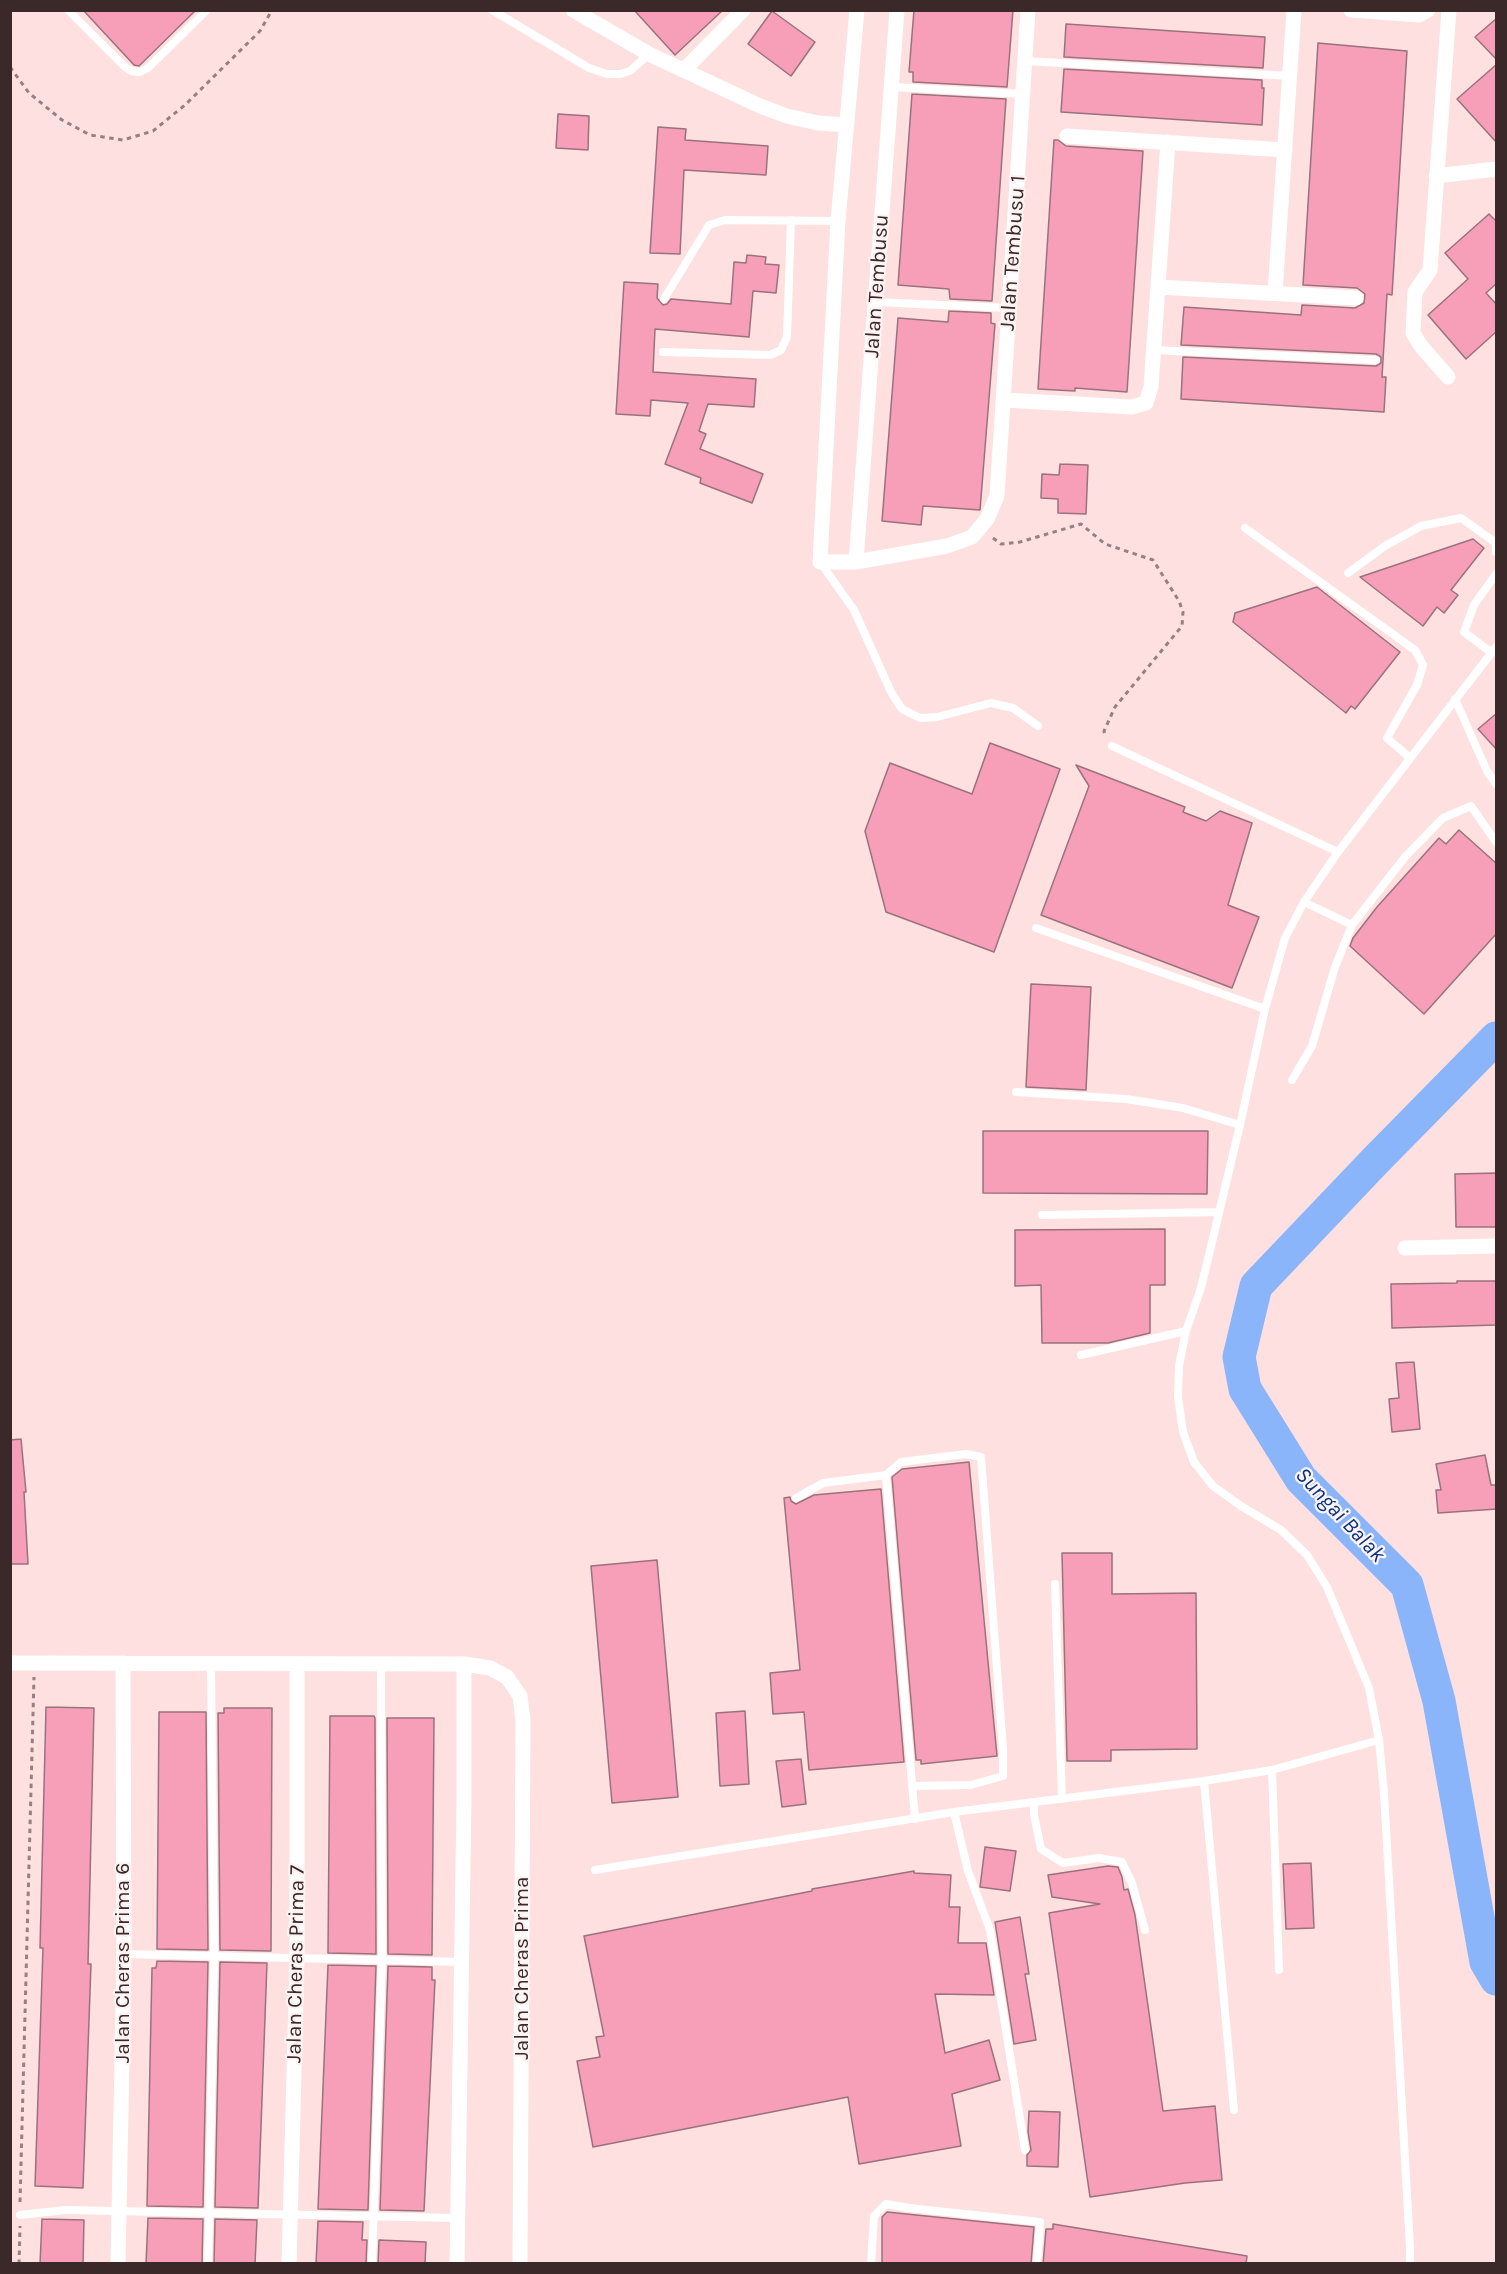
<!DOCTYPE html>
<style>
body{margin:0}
#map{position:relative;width:1507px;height:2274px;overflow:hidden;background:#fde0df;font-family:Karla,sans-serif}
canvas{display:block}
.frame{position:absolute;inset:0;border:12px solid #3a2928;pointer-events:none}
</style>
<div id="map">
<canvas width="1507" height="2274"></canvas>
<div class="frame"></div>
</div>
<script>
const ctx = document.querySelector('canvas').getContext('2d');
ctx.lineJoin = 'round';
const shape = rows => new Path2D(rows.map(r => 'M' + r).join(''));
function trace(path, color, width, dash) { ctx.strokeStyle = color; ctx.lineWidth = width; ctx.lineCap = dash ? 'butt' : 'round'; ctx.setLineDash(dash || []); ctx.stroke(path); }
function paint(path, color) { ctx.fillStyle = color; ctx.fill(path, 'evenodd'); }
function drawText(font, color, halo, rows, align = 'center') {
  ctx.font = font + ' Karla,sans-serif'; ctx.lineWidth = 4.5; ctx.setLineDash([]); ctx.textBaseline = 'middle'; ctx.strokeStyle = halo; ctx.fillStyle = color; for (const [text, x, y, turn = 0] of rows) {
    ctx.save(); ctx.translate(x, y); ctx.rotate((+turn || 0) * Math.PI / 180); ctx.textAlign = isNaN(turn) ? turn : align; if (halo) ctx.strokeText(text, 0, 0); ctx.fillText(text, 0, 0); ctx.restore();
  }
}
trace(shape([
 [1496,1038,1375,1161,1256,1286,1239,1357,1245,1389,1301,1479,1407,1585,1439,1701,1486,1962,1496,1979]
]), '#8bb5fa', 33);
const building = shape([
 [83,10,196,10,139,66,134,65,83,10],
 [634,10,723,10,675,55,634,10],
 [914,10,1013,10,1007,87,913,82,913,72,909,72,914,10],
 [772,11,815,42,791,76,748,44,772,11],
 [1497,18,1497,60,1475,37,1497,18],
 [1066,24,1265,37,1263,68,1064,57,1066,24],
 [1318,43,1407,51,1392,295,1387,294,1382,377,1386,377,1384,412,1181,399,1183,357,1376,366,1381,363,1381,357,1376,354,1181,345,1184,307,1301,315,1302,305,1355,308,1364,303,1365,294,1357,288,1303,285,1318,43],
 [1497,64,1497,143,1457,99,1497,64],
 [1064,69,1262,80,1262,88,1264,88,1262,125,1061,112,1064,69],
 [912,94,1006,99,992,301,950,299,949,289,898,285,912,94],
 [558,114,589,116,588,150,556,148,558,114],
 [658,127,686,129,685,140,768,146,766,175,684,170,680,254,650,253,658,127],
 [1054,140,1058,140,1066,146,1143,151,1127,392,1075,388,1075,391,1038,389,1054,140],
 [1489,214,1497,222,1497,283,1486,293,1497,305,1497,331,1466,359,1428,315,1468,279,1445,253,1489,214],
 [747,255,766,257,765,264,779,265,776,293,753,291,749,337,655,329,653,372,756,379,754,407,708,404,699,431,706,434,700,449,763,474,752,503,700,483,701,478,665,464,688,403,651,400,650,416,616,414,624,282,658,284,657,298,663,305,667,304,671,299,731,304,734,262,746,263,747,255],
 [949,311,991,313,991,323,995,324,980,510,923,506,921,525,882,521,898,318,948,322,949,311],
 [1060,464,1088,465,1086,514,1058,513,1058,499,1041,498,1042,474,1059,475,1060,464],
 [1473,539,1484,548,1451,590,1458,595,1444,613,1437,607,1423,626,1360,577,1473,539],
 [1317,587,1400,652,1355,709,1351,706,1346,713,1233,622,1235,613,1317,587],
 [1497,713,1497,750,1478,729,1497,713],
 [990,743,1060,769,994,952,886,912,865,831,890,763,972,794,990,743],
 [1076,765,1185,807,1183,812,1206,821,1220,811,1252,823,1228,905,1259,917,1232,988,1041,915,1089,786,1076,765],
 [1459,830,1497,864,1497,933,1424,1014,1350,946,1353,938,1377,907,1439,838,1446,844,1459,830],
 [1031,984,1091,987,1086,1090,1026,1087,1031,984],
 [983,1131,1208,1131,1207,1194,983,1193,983,1131],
 [1497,1173,1497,1227,1456,1227,1455,1174,1497,1173],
 [1165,1229,1165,1285,1150,1285,1150,1333,1108,1343,1042,1343,1041,1285,1015,1286,1015,1230,1165,1229],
 [1457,1281,1497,1281,1497,1325,1392,1328,1391,1284,1457,1283,1457,1281],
 [1414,1362,1420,1429,1392,1432,1389,1399,1399,1398,1396,1363,1414,1362],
 [21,1439,26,1492,24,1492,28,1564,10,1564,10,1440,21,1439],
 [1485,1455,1491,1485,1497,1485,1497,1509,1438,1513,1436,1490,1441,1490,1436,1464,1485,1455],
 [969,1462,997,1756,921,1764,921,1760,916,1760,892,1477,902,1469,969,1462],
 [881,1489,904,1762,809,1770,804,1712,773,1714,770,1673,800,1670,784,1498,790,1497,791,1501,796,1504,814,1495,881,1489],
 [1062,1553,1112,1553,1112,1594,1196,1593,1197,1749,1111,1750,1111,1761,1067,1761,1062,1553],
 [657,1560,678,1797,612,1803,591,1566,657,1560],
 [46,1707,94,1708,88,1964,91,1964,83,2188,35,2186,43,1948,40,1948,46,1707],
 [224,1708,272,1708,271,1951,220,1950,218,1713,224,1713,224,1708],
 [745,1711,749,1784,720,1786,716,1713,745,1711],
 [159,1712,206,1712,208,1950,157,1949,159,1712],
 [330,1716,374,1716,375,1718,376,1954,328,1953,330,1716],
 [387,1718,434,1718,432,1955,388,1954,387,1718],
 [801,1759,806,1804,782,1807,776,1761,801,1759],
 [985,1847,1016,1851,1010,1891,980,1887,985,1847],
 [1311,1863,1314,1928,1286,1929,1283,1864,1311,1863],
 [1108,1866,1118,1867,1122,1877,1124,1890,1128,1889,1135,1915,1163,2111,1215,2106,1222,2180,1185,2183,1090,2197,1049,1913,1100,1904,1052,1897,1048,1875,1108,1866],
 [914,1871,914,1873,951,1875,949,1907,960,1907,958,1943,986,1943,994,1995,935,1994,945,2053,989,2040,1000,2080,952,2094,961,2146,859,2164,848,2097,593,2147,577,2061,600,2057,596,2037,604,2036,584,1936,812,1891,812,1889,914,1871],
 [1020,1917,1029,1974,1025,1974,1036,2040,1014,2044,995,1922,1020,1917],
 [157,1961,208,1962,203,2207,147,2206,152,1968,156,1968,157,1961],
 [220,1962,267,1963,258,2208,215,2207,220,1962],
 [328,1965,376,1966,368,2210,318,2209,328,1965],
 [388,1966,432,1967,432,1980,435,1980,424,2211,380,2210,388,1966],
 [1029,2111,1060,2112,1058,2167,1027,2166,1027,2155,1031,2150,1028,2132,1029,2111],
 [887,2212,1034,2227,1031,2264,882,2264,882,2217,887,2212],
 [148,2218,203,2219,202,2264,146,2264,148,2218],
 [42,2219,84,2220,83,2264,40,2264,42,2219],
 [215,2219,257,2220,255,2264,214,2264,215,2219],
 [318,2221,363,2222,362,2240,367,2240,366,2264,316,2264,318,2221],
 [1053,2224,1247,2256,1246,2264,1043,2264,1046,2229,1053,2229,1053,2224],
 [379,2240,426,2242,425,2264,378,2264,379,2240]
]);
paint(building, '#f79eb9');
trace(building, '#9a727d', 1.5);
trace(shape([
 [10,67,29,93,62,120,90,135,123,140,153,131,185,105,260,31,272,10],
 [993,538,1001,544,1020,542,1081,524,1105,544,1153,560,1179,601,1183,612,1182,626,1115,707,1104,731,1105,736],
 [20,2202,34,1677],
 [19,2264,20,2226]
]), '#97807f', 3, [4.5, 4.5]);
trace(shape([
 [68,10,124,66,131,71,140,72,148,68,207,10],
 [492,10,589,68,607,74,620,74,630,71,649,54],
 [1025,61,1290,76],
 [892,87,1023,94],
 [664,299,709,225,725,220,838,221],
 [875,302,1009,308],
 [1153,350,1376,360],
 [663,352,770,355,781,350,787,337,791,220],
 [1245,528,1415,650,1423,665,1417,685,1387,738,1410,758],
 [820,562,854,610,891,692,902,709,920,718,937,717,991,703,1013,708,1038,726],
 [1348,573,1385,546,1421,526,1461,518,1496,543,1496,552],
 [1492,653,1464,632,1474,605,1496,574],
 [1455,699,1487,771,1496,784],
 [1112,746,1338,852],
 [1304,902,1352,925,1405,857,1443,818,1471,806,1496,842],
 [1036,928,1265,1009],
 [1292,1080,1312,1046,1335,967,1352,925],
 [1016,1092,1126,1099,1183,1108,1240,1125],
 [1042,1215,1219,1212],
 [1081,1355,1186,1331],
 [886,1475,915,1819],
 [796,1498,823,1483,886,1475,901,1462,966,1454,981,1457,1003,1749,1003,1776,971,1785,912,1786],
 [1055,1584,1062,1799],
 [1272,1770,1279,1970],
 [1204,1781,1234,2110],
 [1034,1802,1034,1815,1041,1849,1063,1863,1099,1858,1122,1862,1132,1883,1145,1930],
 [954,1812,968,1871,990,1930,1025,2150],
 [595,1870,954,1812,1204,1781,1272,1770,1379,1740],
 [124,1954,462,1962],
 [20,2215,65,2210,456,2218],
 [208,2264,214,1956,211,1664],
 [372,2264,382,1960,381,1664],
 [871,2264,874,2216,886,2204,909,2208,1040,2222,1037,2264],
 [1410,2264,1410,2247,1384,1793,1379,1740,1369,1688,1327,1587,1307,1555,1281,1530,1241,1506,1213,1486,1194,1462,1183,1432,1178,1397,1179,1366,1186,1331,1201,1288,1240,1125,1265,1009,1285,938,1304,902,1338,852,1496,647]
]), '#fff', 8);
trace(shape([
 [573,10,649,54,760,106,787,116,818,123,846,125],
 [857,10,838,221,820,562,856,562,947,546,972,537,987,519,997,496,1028,10],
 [1351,10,1419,15,1428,10],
 [685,69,743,10],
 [1067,136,1285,150],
 [1436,176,1496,169],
 [1158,287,1356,298],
 [1275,293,1294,10],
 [1448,377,1421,346,1413,333,1415,292,1430,270,1449,10],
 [1003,400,1132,407,1146,403,1151,387,1168,142],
 [856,562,897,10],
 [1405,1248,1496,1246],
 [10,1663,464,1664,490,1668,507,1677,520,1696,523,1721,520,2264],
 [118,2264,124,1954,123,1663],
 [289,2264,297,1958,297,1664],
 [457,2264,464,1801,464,1664]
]), '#fff', 15);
drawText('21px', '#3a2928', '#fdf3f2', [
 ["Jalan Tembusu 1",1013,253,-86],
 ["Jalan Tembusu",877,286,-86],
 ["Jalan Cheras Prima 6",123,1963,-90],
 ["Jalan Cheras Prima 7",296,1964,-89],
 ["Jalan Cheras Prima",522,1968,-90]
]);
drawText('italic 22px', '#05337d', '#fdf3f2', [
 ["Sungai Balak",1340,1515,47]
]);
</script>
